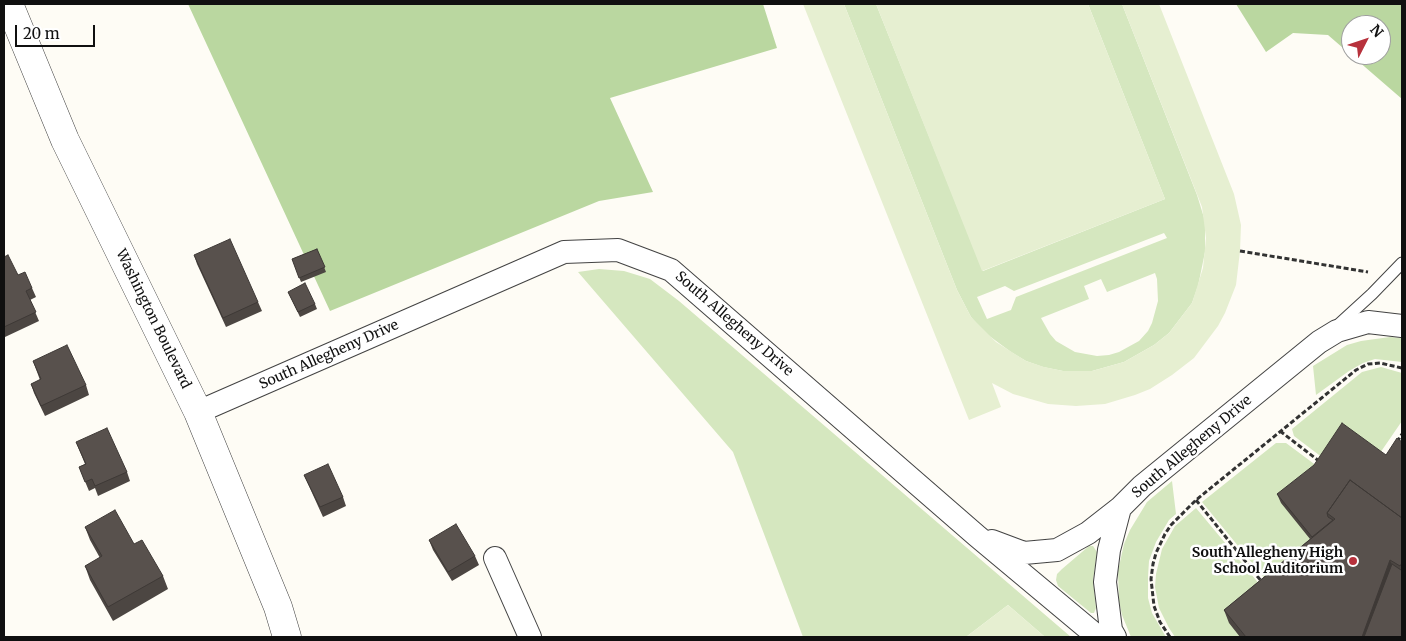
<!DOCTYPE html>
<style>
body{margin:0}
#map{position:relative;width:1406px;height:641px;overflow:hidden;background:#fefcf5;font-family:Merriweather,serif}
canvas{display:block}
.frame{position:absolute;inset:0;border:5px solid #101010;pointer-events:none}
.north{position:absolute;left:1341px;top:15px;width:50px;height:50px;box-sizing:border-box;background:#fff;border:1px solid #9f9f9f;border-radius:50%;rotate:49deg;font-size:14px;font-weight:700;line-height:20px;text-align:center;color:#101010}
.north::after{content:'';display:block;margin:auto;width:18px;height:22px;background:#b7313c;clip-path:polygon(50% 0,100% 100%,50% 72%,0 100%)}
.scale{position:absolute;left:15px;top:25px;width:80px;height:22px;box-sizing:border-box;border:2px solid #101010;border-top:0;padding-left:6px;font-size:15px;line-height:18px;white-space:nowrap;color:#101010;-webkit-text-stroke:4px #fff;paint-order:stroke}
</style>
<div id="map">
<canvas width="1406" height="641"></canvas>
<div class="frame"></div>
<div class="north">N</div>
<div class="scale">20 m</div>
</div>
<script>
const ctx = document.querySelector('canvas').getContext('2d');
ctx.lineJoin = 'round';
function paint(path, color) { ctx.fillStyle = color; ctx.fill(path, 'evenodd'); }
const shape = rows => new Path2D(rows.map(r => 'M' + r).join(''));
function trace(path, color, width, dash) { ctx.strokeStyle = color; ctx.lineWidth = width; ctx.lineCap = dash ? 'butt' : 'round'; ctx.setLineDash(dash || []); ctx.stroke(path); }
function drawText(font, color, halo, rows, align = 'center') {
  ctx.font = font + ' Merriweather,serif'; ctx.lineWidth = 5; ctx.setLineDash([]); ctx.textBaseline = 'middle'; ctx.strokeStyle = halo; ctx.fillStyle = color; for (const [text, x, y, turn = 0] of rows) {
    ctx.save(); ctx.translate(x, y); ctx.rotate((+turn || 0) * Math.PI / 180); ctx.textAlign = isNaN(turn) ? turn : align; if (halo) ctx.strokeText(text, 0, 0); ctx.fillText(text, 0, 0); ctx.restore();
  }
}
paint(shape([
 [844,4,876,4,983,271,1165,199,1088,4,1122,4,1197,195,1205,221,1205,252,1198,286,1192,303,1169,333,1154,345,1124,362,1092,371,1063,371,1043,367,1026,361,1011,352,984,332,971,317,957,290],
 [1164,233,1167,238,1016,297,1011,310,987,319,977,297,1005,286,1014,291],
 [1155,273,1157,279,1158,301,1152,323,1148,331,1139,341,1119,352,1109,355,1097,356,1075,352,1056,341,1050,334,1041,318,1089,299,1084,286,1101,279,1107,292],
 [599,269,624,271,650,279,679,301,1071,637,1045,637,1008,605,966,637,803,637,733,452,578,272],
 [1390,337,1402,338,1402,362,1375,359,1363,363,1349,371,1316,395,1313,366,1347,345,1361,341],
 [1381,367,1402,373,1402,421,1378,456,1327,461,1294,436,1292,429,1362,372],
 [1276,443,1286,443,1321,469,1313,543,1266,580,1202,502],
 [1172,481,1176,514,1169,520,1156,542,1149,561,1148,577,1148,598,1152,613,1166,637,1131,637,1122,615,1119,601,1118,571,1124,544,1130,530,1147,502],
 [1196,508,1266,592,1240,637,1175,637,1169,628,1159,608,1155,587,1156,574,1162,549,1175,526],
 [1089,546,1093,546,1097,552,1093,580,1096,608,1094,613,1091,613,1058,586,1056,580,1057,574,1062,569]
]), '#d5e7bf');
paint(shape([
 [188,4,763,4,777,48,610,98,653,192,599,201,330,311],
 [1236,4,1402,4,1402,99,1328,35,1293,33,1266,52],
 [1351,25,1381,25,1381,55,1351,55]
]), '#bad7a0');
paint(shape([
 [803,4,844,4,957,290,971,317,996,342,1026,361,1044,367,1063,371,1092,371,1124,362,1154,345,1169,333,1192,303,1203,268,1206,238,1202,207,1122,4,1159,4,1234,194,1241,225,1240,251,1236,285,1225,313,1218,326,1194,358,1172,375,1150,389,1135,395,1105,404,1076,406,1048,404,1013,394,992,383,1001,407,969,420],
 [876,4,1088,4,1165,199,982,271],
 [1008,605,1045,637,966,637]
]), '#e6efd1');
const service = shape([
 [1337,326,1372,294,1402,263]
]);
const minor = shape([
 [198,412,564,252,618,250,671,270,977,536,1098,637],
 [992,541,1024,553,1057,550,1088,533,1120,508,1142,486,1319,342,1337,331,1368,322,1402,326],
 [495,558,530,637],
 [1115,637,1111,630,1105,582,1109,550,1120,508]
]);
const tertiary = shape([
 [9,4,65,140,198,412,278,607,287,637]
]);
trace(service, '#434343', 13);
trace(minor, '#434343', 24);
trace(tertiary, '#434343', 29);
trace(shape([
 [1240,251,1368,272],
 [1280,431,1319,461],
 [1397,442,1402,434],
 [1196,500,1262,582],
 [1170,637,1160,622,1154,606,1151,579,1153,564,1156,553,1165,534,1171,525,1196,500,1356,370,1368,364,1380,363,1402,368]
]), '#323232', 3, [5, 2.5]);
trace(service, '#fff', 11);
trace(minor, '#fff', 22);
trace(tertiary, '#fff', 28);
paint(shape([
 [317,249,326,272,301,282,292,259],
 [194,255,258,302,262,311,226,327,197,264],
 [4,257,18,275,32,288,36,297,30,300,39,321,5,337,4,335],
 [288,292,315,304,317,309,300,317],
 [33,361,86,385,89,395,45,416,34,393,31,384,40,380],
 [76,442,127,472,130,481,98,496,95,488,89,491,79,467,85,464],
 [1402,442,1402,637,1240,637,1229,623,1224,610,1310,539,1281,503,1277,494,1386,455],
 [304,475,343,497,346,506,323,517,308,484],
 [85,527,134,544,163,576,168,589,113,621,90,580,85,566,100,558,90,540],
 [429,540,475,556,479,565,452,581,433,550]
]), '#4c4642');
paint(shape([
 [1390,560,1395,573,1371,637,1362,637]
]), '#3e3936');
const building = shape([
 [230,239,258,302,223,318,194,255,230,239],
 [317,249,325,267,299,278,292,259,317,249],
 [8,255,18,275,25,272,32,288,26,291,36,312,4,327,4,257,8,255],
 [305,283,315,304,298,312,288,292,305,283],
 [67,345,86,385,41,406,31,384,41,379,33,361,67,345],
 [1342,423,1386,455,1397,438,1402,442,1402,518,1350,480,1327,513,1328,517,1333,520,1312,537,1277,494,1314,465,1342,423],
 [107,428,127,472,95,486,92,479,85,482,79,467,86,464,76,442,107,428],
 [328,464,343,497,320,507,304,475,328,464],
 [1350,480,1402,518,1402,563,1400,566,1390,560,1362,637,1246,637,1224,610,1335,519,1327,513,1350,480],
 [115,510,134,544,142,540,163,576,108,607,85,566,102,556,85,527,115,510],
 [456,524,475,556,448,572,429,540,456,524],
 [1392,564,1401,570,1402,568,1402,637,1364,637,1392,564]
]);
paint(building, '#58514d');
trace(building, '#3e3936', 1);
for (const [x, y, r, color] of [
 [1353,561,5,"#b7313c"]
]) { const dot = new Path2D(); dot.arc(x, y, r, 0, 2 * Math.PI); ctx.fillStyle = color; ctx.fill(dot); trace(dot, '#fff', 2); }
drawText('14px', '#101010', '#fff', [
 ["Washington Boulevard",153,319,64],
 ["South Allegheny Drive",734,324,41],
 ["South Allegheny Drive",329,355,-24],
 ["South Allegheny Drive",1192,447,-40]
]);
drawText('bold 14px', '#101010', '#fff', [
 ["South Allegheny High",1343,553],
 ["School Auditorium",1343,569]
], 'right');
</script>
